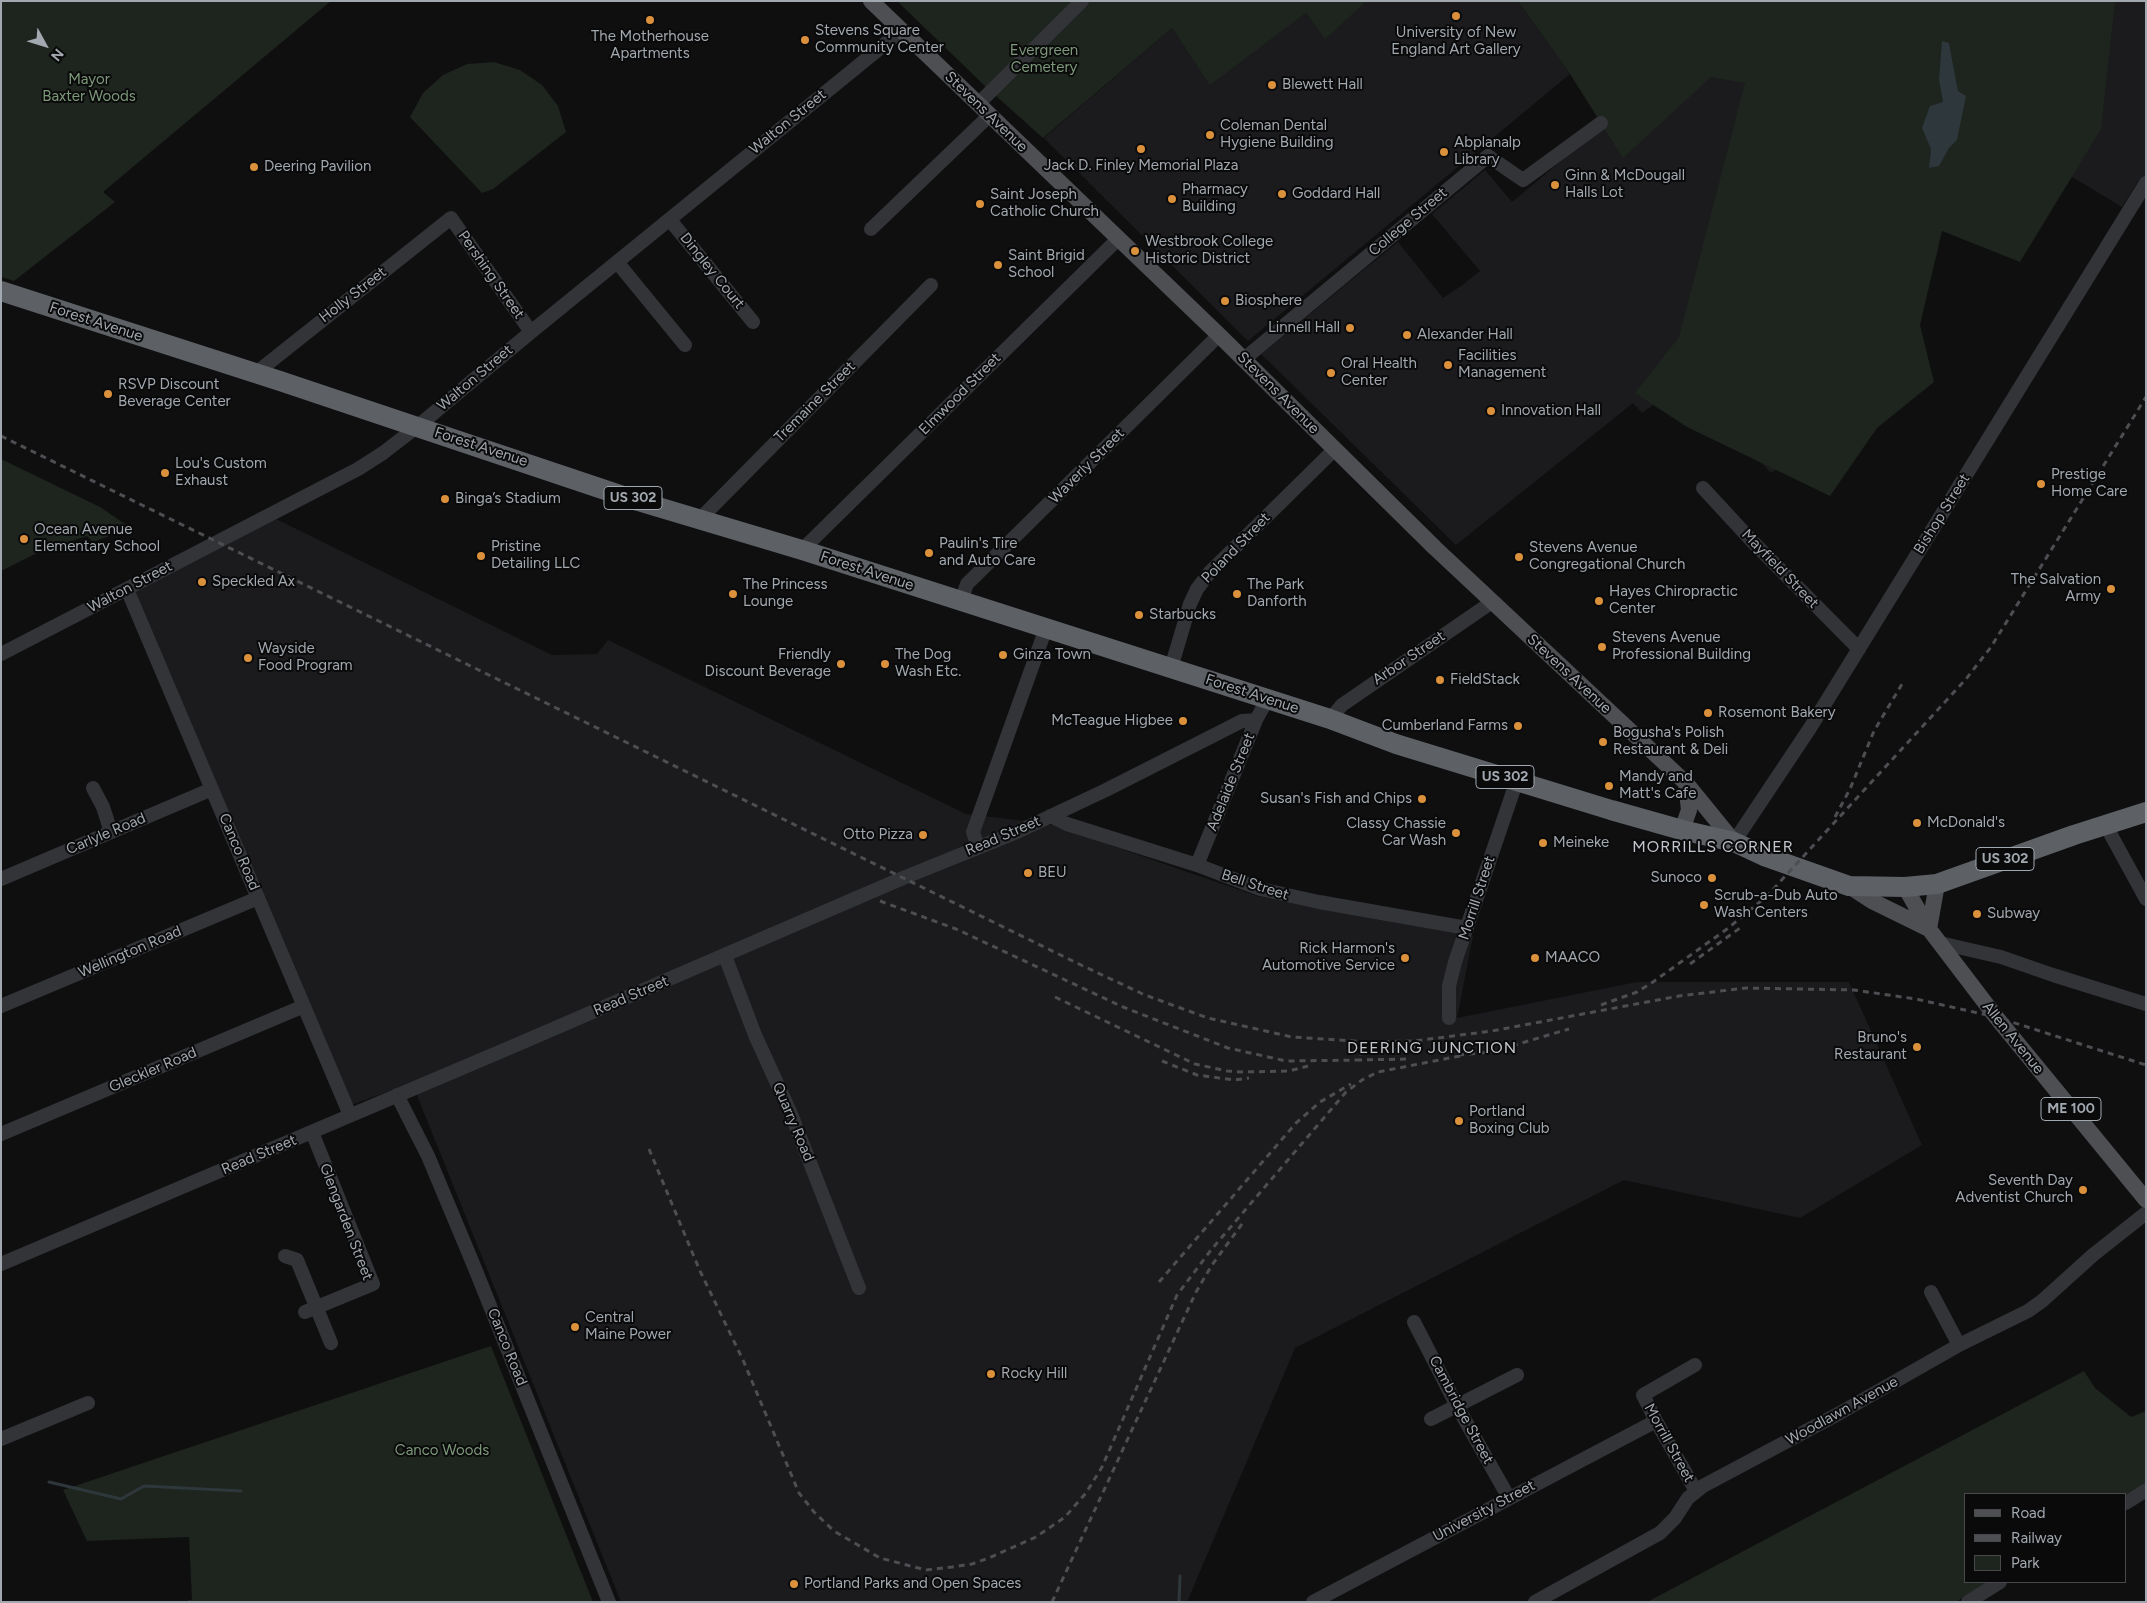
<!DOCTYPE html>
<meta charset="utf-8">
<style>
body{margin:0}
#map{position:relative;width:2147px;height:1603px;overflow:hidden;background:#0f0f10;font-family:Figtree,sans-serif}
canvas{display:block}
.frame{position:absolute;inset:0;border:2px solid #a2a8af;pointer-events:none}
.legend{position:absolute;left:1964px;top:1493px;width:162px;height:90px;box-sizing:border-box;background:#0a0a0b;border:1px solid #47494d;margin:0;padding:6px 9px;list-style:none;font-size:15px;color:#a2a8af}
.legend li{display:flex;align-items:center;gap:10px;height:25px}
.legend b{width:25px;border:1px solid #47494d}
.north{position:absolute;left:20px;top:20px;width:50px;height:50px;-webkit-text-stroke:4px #0a0a0b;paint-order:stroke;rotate:129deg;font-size:14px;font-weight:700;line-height:20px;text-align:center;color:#a2a8af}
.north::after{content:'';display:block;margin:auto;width:18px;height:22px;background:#a2a8af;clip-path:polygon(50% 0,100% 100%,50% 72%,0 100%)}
</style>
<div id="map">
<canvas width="2147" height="1603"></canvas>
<div class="frame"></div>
<ul class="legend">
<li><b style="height:6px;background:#4d4f53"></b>Road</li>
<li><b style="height:6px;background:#4c4e51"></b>Railway</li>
<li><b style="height:14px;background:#1e241e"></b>Park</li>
</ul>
<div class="north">N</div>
</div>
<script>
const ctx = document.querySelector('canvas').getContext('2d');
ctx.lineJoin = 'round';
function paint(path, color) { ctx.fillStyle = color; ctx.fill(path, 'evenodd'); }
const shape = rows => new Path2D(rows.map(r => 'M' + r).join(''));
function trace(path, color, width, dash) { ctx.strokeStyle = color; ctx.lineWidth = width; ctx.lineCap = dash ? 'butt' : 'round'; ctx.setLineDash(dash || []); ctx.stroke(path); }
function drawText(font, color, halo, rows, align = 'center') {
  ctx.font = font + ' Figtree,sans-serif'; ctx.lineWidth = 4; ctx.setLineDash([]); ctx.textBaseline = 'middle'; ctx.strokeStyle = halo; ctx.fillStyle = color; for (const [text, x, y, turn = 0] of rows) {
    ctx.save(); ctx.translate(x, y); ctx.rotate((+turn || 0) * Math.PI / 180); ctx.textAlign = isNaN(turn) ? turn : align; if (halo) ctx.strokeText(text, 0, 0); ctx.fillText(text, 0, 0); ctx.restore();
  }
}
paint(shape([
 [1367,1,1518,1,1570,74,1248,341,1044,138,1172,28,1210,84,1306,13,1325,38],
 [1743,1,2146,1,2146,196,2141,202,2139,180,2122,207,2064,172,1937,226,1777,469,1771,473,1685,382,1642,413,1633,403,1456,545,1261,354,1398,242,1443,298,1461,286,1480,271,1432,214,1485,170,1512,202,1603,126],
 [276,519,552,655,597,654,608,640,966,814,1049,824,1257,896,1473,936,1457,1018,1637,982,1849,982,1922,1145,1800,1218,1624,1180,1295,1348,1187,1602,621,1602,412,1083,351,1105,136,592]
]), '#1b1b1d');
paint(shape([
 [1,1,331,1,103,192,115,202,14,281,1,277],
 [897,1,1367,1,1325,39,1306,13,1210,85,1172,28,1043,138,986,87],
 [1518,1,2115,1,2101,129,2020,262,1942,231,1920,325,1934,382,1877,428,1830,496,1687,427,1635,393,1679,337,1745,83,1711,77,1623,158,1570,74],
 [1949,43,1958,91,1957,140,1949,148,1939,165,1930,168,1931,149,1943,102,1939,80],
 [494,62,520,70,542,85,558,106,566,132,493,189,482,193,410,117,423,93,443,75,467,64],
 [1,459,100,507,131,528,93,542,87,536,45,549,1,571],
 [491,1346,593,1602,188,1602,188,1600,192,1600,189,1537,87,1541,63,1490],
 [2084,1371,2095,1388,2131,1417,2146,1411,2146,1482,2126,1495,1966,1494,1966,1582,1987,1582,1956,1602,1647,1602]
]), '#1e241e');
paint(shape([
 [1942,41,1949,43,1958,91,1966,96,1957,140,1949,148,1939,166,1929,168,1931,149,1922,128,1930,106,1943,102,1939,80]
]), '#2e373b');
trace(shape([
 [49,1482,121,1499,144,1486,241,1491],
 [1179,1602,1180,1576]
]), '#2e373b', 3);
trace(shape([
 [978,104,1082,1],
 [670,220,753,322],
 [871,229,990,115],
 [617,262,685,345],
 [1244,359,1488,156,1523,180,1601,123],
 [256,373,451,218,531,332],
 [1703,488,1751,540,1859,649],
 [699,520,931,285],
 [802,550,1119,238],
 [127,589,350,1115],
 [961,601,967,584,1219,335],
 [1,654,358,469,383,453,418,426,531,332,901,31],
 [1171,668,1190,604,1197,589,1210,572,1335,449],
 [1330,719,1342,705,1492,602],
 [93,788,103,807,111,832],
 [1050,816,1067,824,1197,865,1260,889,1319,902,1467,928],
 [2105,824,2146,899],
 [1734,842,1810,728,2146,183],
 [978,847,973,832,1046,628],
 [1197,865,1256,720,1267,700],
 [1,879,212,789],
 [1940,943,2001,957,2053,975,2146,1004],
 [725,956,755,1035,791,1114,859,1288],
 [1,1006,258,898],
 [1449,1018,1449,986,1455,962,1517,780],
 [397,1095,428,1156,474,1266,609,1602],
 [1,1134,304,1006],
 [285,1256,297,1260,331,1343],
 [1,1264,516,1045,903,878,1017,832,1106,790,1242,721,1256,720],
 [1931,1292,1959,1345],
 [305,1312,373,1284,312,1132],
 [1414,1322,1457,1406,1509,1498],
 [1695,1365,1643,1395,1656,1421,1696,1491],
 [1431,1419,1517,1375],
 [1,1439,88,1403],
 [2126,1503,2146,1490],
 [1313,1602,1656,1421],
 [1535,1602,1660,1533,1675,1518,1688,1498,1703,1486,1838,1414,1959,1345,2028,1311,2042,1301,2093,1255,2146,1213],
 [1968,1602,2000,1582]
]), '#323437', 14);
trace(shape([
 [871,1,1219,335,1435,548,1686,783,1734,842],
 [1682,830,1689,810,1686,783],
 [1849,886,1872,901,1929,929,1996,1017,2146,1200],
 [1905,887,1929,929],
 [1929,929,1937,884]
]), '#4d4f53', 16);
trace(shape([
 [1,291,280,381,638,501,802,550,1330,719,1396,744,1611,810,1682,830,1734,842,1764,856,1849,886,1905,887,1937,884,2074,835,2146,812]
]), '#5d6065', 20);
trace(shape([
 [1,436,1083,966,1145,995,1208,1018,1292,1037,1370,1042,1414,1041,1492,1031,1679,996,1746,988,1854,990,1916,999,1996,1017,2146,1065],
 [1835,817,1850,789,1874,731,1902,684],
 [880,901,956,929,1123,1007,1228,1048,1286,1061,1363,1060],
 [1690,964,1740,928],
 [1055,997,1195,1064,1227,1071,1242,1072,1289,1071,1308,1066],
 [1601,1005,1637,992,1653,982,1727,929,1767,896,1966,679,1991,647,2146,397],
 [1359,1054,1423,1046],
 [1458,1055,1491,1052,1569,1029],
 [1356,1060,1411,1059],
 [1162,1061,1197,1075,1234,1080,1249,1078],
 [649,1149,700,1271,743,1360,799,1493,814,1512,834,1531,880,1558,926,1570,952,1567,972,1564,989,1558,1036,1537,1065,1517,1086,1493,1102,1467,1177,1295,1211,1250,1346,1092,1362,1080,1378,1072,1465,1055],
 [1159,1282,1296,1123,1320,1102,1351,1084],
 [1052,1602,1196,1292,1212,1265,1242,1224]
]), '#4c4e51', 3, [6, 5]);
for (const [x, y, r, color] of [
 [1456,16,5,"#db913c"],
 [650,20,5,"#db913c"],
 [805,40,5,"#db913c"],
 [1272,85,5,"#db913c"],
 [1210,135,5,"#db913c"],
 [1141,149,5,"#db913c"],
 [1444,152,5,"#db913c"],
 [254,167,5,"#db913c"],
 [1555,185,5,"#db913c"],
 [1282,194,5,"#db913c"],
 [1172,199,5,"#db913c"],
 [980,204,5,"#db913c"],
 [1135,251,5,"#db913c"],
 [998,265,5,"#db913c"],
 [1225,301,5,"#db913c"],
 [1350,328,5,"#db913c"],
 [1407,335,5,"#db913c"],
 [1448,365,5,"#db913c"],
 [1331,373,5,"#db913c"],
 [108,394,5,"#db913c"],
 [1491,411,5,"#db913c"],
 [165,473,5,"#db913c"],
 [2041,484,5,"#db913c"],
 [445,499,5,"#db913c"],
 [24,539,5,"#db913c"],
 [929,553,5,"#db913c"],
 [481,556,5,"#db913c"],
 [1519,557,5,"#db913c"],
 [202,582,5,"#db913c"],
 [2111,589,5,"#db913c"],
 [733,594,5,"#db913c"],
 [1237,594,5,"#db913c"],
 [1599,601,5,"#db913c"],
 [1139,615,5,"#db913c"],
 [1602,647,5,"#db913c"],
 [1003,655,5,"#db913c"],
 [248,658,5,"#db913c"],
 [841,664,5,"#db913c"],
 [885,664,5,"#db913c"],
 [1440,680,5,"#db913c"],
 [1708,713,5,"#db913c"],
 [1183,721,5,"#db913c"],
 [1518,726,5,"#db913c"],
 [1603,742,5,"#db913c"],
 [1609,786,5,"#db913c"],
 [1422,799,5,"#db913c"],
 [1917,823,5,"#db913c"],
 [1456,833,5,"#db913c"],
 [923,835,5,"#db913c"],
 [1543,843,5,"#db913c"],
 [1028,873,5,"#db913c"],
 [1712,878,5,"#db913c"],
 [1704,905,5,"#db913c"],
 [1977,914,5,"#db913c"],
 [1405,958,5,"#db913c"],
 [1535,958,5,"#db913c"],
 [1917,1047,5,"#db913c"],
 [1459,1121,5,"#db913c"],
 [2083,1190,5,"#db913c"],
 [575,1327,5,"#db913c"],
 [991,1374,5,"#db913c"],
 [794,1584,5,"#db913c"]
]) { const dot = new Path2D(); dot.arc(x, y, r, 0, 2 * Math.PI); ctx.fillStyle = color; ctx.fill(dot); trace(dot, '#0a0a0b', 2); }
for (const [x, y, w] of [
 [633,498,58],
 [1505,777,58],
 [2005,859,58],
 [2071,1109,60]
]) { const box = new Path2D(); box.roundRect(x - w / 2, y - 11.5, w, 23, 4); ctx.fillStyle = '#0a0a0b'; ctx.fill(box); trace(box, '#a2a8af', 1); }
drawText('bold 14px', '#a2a8af', null, [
 ["US 302",633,498],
 ["US 302",1505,777],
 ["US 302",2005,859],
 ["ME 100",2071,1109]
]);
drawText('15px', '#a2a8af', '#0a0a0b', [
 ["Stevens Square",815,31],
 ["Community Center",815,48],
 ["University of New",1456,33,"center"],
 ["England Art Gallery",1456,50,"center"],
 ["The Motherhouse",650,37,"center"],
 ["Apartments",650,54,"center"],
 ["Blewett Hall",1282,85],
 ["Coleman Dental",1220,126],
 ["Hygiene Building",1220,143],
 ["Abplanalp",1454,143],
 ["Library",1454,160],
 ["Jack D. Finley Memorial Plaza",1141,166,"center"],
 ["Deering Pavilion",264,167],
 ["Ginn & McDougall",1565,176],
 ["Halls Lot",1565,193],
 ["Pharmacy",1182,190],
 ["Building",1182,207],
 ["Goddard Hall",1292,194],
 ["Saint Joseph",990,195],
 ["Catholic Church",990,212],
 ["Westbrook College",1145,242],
 ["Historic District",1145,259],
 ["Saint Brigid",1008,256],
 ["School",1008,273],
 ["Biosphere",1235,301],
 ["Linnell Hall",1340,328,"right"],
 ["Alexander Hall",1417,335],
 ["Facilities",1458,356],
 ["Management",1458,373],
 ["Oral Health",1341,364],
 ["Center",1341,381],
 ["RSVP Discount",118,385],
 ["Beverage Center",118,402],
 ["Innovation Hall",1501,411],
 ["Lou's Custom",175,464],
 ["Exhaust",175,481],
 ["Prestige",2051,475],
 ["Home Care",2051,492],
 ["Binga’s Stadium",455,499],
 ["Ocean Avenue",34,530],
 ["Elementary School",34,547],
 ["Paulin's Tire",939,544],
 ["and Auto Care",939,561],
 ["Pristine",491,547],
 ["Detailing LLC",491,564],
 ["Stevens Avenue",1529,548],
 ["Congregational Church",1529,565],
 ["The Salvation",2101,580,"right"],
 ["Army",2101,597,"right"],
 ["Speckled Ax",212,582],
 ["The Princess",743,585],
 ["Lounge",743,602],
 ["The Park",1247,585],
 ["Danforth",1247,602],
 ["Hayes Chiropractic",1609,592],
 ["Center",1609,609],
 ["Starbucks",1149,615],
 ["Stevens Avenue",1612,638],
 ["Professional Building",1612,655],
 ["Wayside",258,649],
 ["Food Program",258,666],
 ["Friendly",831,655,"right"],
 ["Discount Beverage",831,672,"right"],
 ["The Dog",895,655],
 ["Wash Etc.",895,672],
 ["Ginza Town",1013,655],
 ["FieldStack",1450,680],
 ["Rosemont Bakery",1718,713],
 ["McTeague Higbee",1173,721,"right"],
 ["Cumberland Farms",1508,726,"right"],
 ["Bogusha's Polish",1613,733],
 ["Restaurant & Deli",1613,750],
 ["Mandy and",1619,777],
 ["Matt's Cafe",1619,794],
 ["Susan's Fish and Chips",1412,799,"right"],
 ["McDonald's",1927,823],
 ["Classy Chassie",1446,824,"right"],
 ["Car Wash",1446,841,"right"],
 ["Otto Pizza",913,835,"right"],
 ["Meineke",1553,843],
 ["BEU",1038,873],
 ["Sunoco",1702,878,"right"],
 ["Scrub-a-Dub Auto",1714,896],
 ["Wash Centers",1714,913],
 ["Subway",1987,914],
 ["Rick Harmon's",1395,949,"right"],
 ["Automotive Service",1395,966,"right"],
 ["MAACO",1545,958],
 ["Bruno's",1907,1038,"right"],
 ["Restaurant",1907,1055,"right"],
 ["Portland",1469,1112],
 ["Boxing Club",1469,1129],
 ["Seventh Day",2073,1181,"right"],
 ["Adventist Church",2073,1198,"right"],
 ["Central",585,1318],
 ["Maine Power",585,1335],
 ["Rocky Hill",1001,1374],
 ["Portland Parks and Open Spaces",804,1584]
], 'left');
drawText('15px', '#7d997a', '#0a0a0b', [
 ["Evergreen",1044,51],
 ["Cemetery",1044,68],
 ["Mayor",89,80],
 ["Baxter Woods",89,97],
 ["Canco Woods",442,1451]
]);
drawText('15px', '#a2a8af', '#0a0a0b', [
 ["Stevens Avenue",986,112,44],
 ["Walton Street",788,122,-39],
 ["College Street",1408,222,-40],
 ["Dingley Court",712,271,51],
 ["Pershing Street",491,275,55],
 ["Holly Street",353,295,-38],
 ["Forest Avenue",96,322,18],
 ["Walton Street",475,378,-40],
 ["Stevens Avenue",1278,393,45],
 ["Elmwood Street",960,394,-45],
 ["Tremaine Street",815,402,-45],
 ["Forest Avenue",481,447,18],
 ["Waverly Street",1087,466,-45],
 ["Bishop Street",1942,514,-58],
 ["Poland Street",1236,548,-46],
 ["Mayfield Street",1780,569,46],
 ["Forest Avenue",867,571,18],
 ["Walton Street",130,587,-28],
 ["Arbor Street",1409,658,-34],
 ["Stevens Avenue",1569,674,43],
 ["Forest Avenue",1252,694,18],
 ["Adelaide Street",1231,782,-68],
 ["Carlyle Road",106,834,-23],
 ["Read Street",1003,836,-23],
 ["Canco Road",239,852,67],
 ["Bell Street",1255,885,18],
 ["Morrill Street",1477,898,-72],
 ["Wellington Road",130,952,-23],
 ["Read Street",631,996,-23],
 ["Allen Avenue",2013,1038,51],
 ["Gleckler Road",153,1070,-23],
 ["Quarry Road",793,1122,67],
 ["Read Street",259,1155,-23],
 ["Glengarden Street",346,1222,69],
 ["Canco Road",507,1347,68],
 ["Cambridge Street",1461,1410,62],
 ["Woodlawn Avenue",1842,1411,-29],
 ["Morrill Street",1669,1443,61],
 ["University Street",1484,1511,-28]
]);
ctx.letterSpacing = '1px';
drawText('16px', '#c2c6cc', '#0a0a0b', [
 ["MORRILLS CORNER",1713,847],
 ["DEERING JUNCTION",1432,1048]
]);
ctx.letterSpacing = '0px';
</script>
